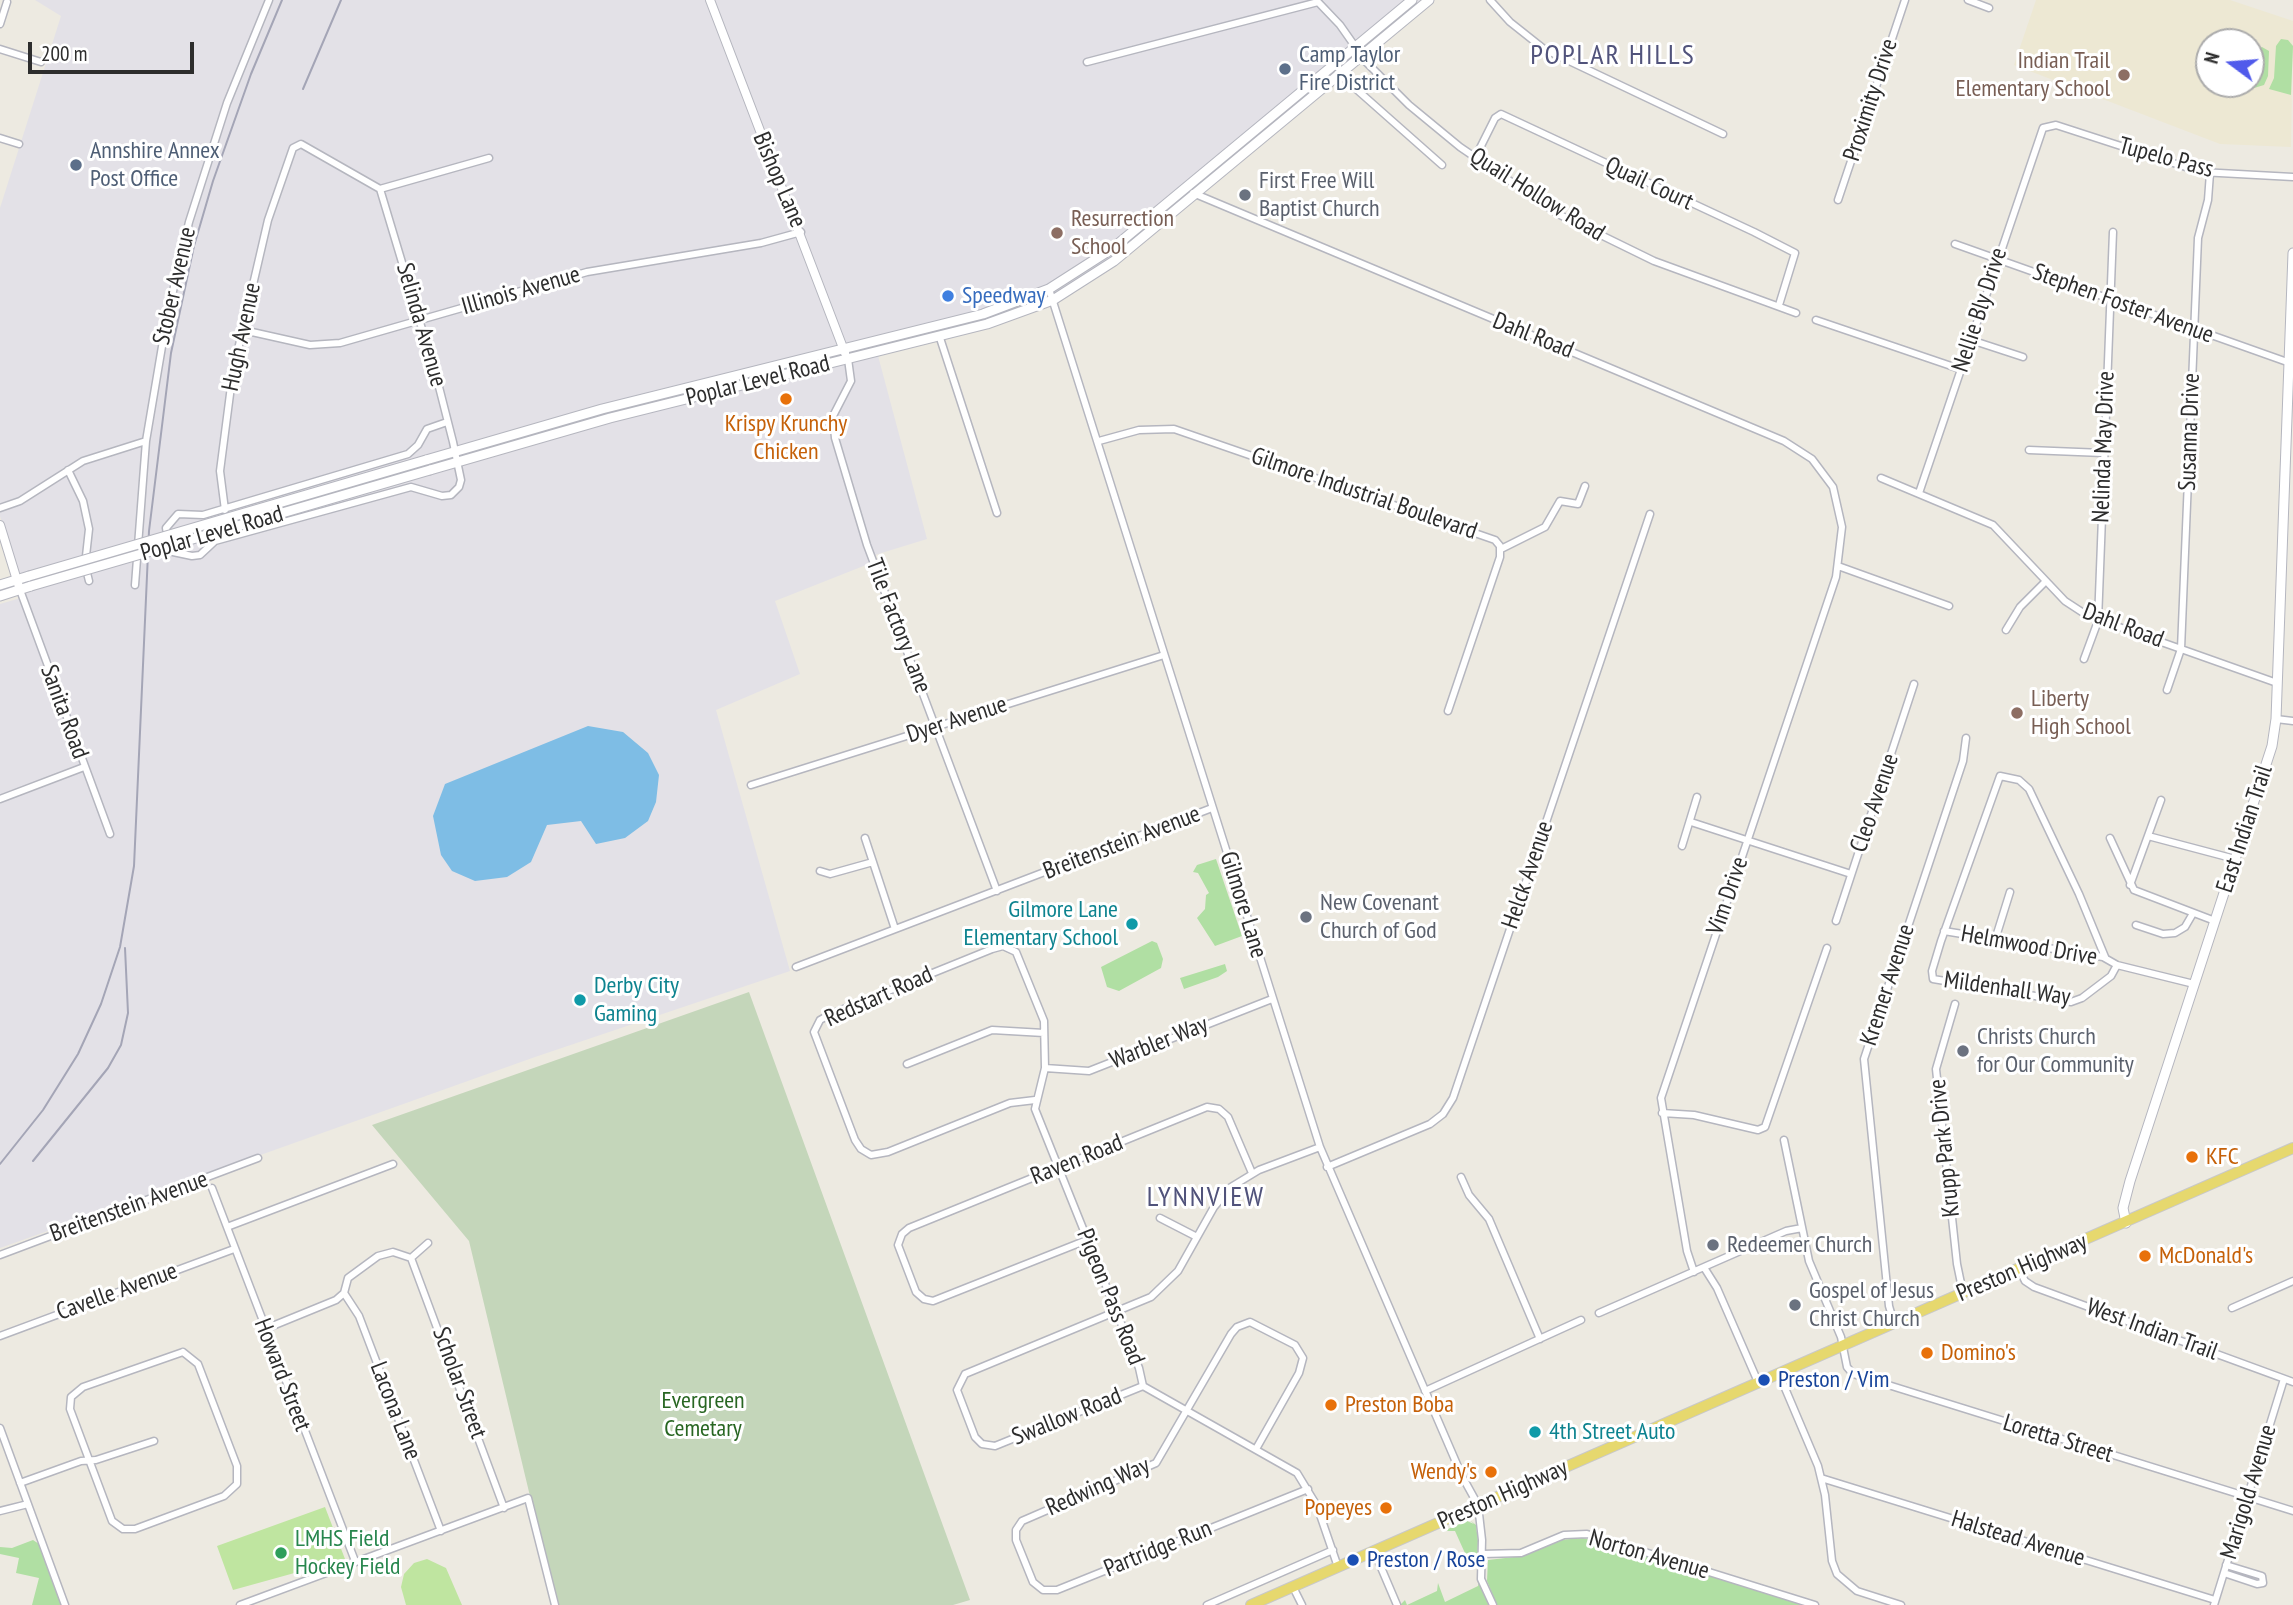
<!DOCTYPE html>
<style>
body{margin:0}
#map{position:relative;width:2293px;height:1605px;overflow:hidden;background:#edeae1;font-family:"PT Sans Narrow",sans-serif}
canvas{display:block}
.north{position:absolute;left:2195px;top:28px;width:70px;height:70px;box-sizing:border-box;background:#fff;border:2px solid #ababab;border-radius:50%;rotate:286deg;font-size:19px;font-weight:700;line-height:28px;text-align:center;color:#2d2d2d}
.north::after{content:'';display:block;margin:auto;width:24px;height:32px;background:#505aeb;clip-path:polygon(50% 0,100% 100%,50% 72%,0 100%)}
.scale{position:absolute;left:28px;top:42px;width:166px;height:32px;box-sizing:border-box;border:4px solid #2d2d2d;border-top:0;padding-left:9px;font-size:21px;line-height:24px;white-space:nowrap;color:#2d2d2d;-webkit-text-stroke:5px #fff;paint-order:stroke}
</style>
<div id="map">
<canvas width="2293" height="1605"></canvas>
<div class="north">N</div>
<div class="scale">200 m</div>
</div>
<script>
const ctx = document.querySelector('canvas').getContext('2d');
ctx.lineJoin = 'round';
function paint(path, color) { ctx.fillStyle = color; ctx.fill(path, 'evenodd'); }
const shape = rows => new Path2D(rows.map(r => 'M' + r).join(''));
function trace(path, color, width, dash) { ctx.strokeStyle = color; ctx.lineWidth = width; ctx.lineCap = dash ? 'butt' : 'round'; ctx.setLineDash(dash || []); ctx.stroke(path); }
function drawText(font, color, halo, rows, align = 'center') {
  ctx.font = font + ' "PT Sans Narrow",sans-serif'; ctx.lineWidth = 6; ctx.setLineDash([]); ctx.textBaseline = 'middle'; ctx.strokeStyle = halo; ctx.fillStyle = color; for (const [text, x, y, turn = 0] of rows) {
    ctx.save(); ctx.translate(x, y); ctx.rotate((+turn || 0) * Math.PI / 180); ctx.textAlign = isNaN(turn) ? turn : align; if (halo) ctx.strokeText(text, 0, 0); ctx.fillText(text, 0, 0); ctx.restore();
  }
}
paint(shape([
 [35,0,1421,0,1390,26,1362,56,1114,261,1053,300,877,352,927,539,875,555,866,565,775,601,800,674,716,710,790,971,535,1057,0,1248,0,604,24,597,0,516,0,208,61,16]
]), '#e3e1e7');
paint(shape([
 [2036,0,2230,0,2293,21,2291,147,2220,144,2014,65],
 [2209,42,2251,42,2251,84,2209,84]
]), '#ede8d3');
paint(shape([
 [2281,39,2288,40,2293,46,2291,95,2269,89,2274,78,2276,46],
 [2262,47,2269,51,2268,76,2264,85,2254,88,2247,84,2251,84,2251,53],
 [1216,859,1242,936,1215,946,1197,918,1205,909,1206,895,1209,893,1198,873,1193,872,1197,865],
 [1152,941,1157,943,1163,959,1161,968,1119,991,1107,987,1101,967],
 [1225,964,1227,971,1218,977,1184,989,1180,978],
 [1470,1520,1476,1525,1478,1541,1477,1563,1473,1565,1469,1562,1455,1531,1443,1531,1467,1521,1474,1524],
 [1583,1538,1612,1545,1807,1605,1497,1605,1487,1581,1488,1560,1514,1557,1559,1540],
 [33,1540,39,1544,62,1605,32,1605,39,1578,16,1573,19,1558,0,1554,0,1547,12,1548],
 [1479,1581,1491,1605,1400,1605,1405,1600,1407,1605,1437,1591,1438,1583,1445,1602,1478,1586]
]), '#b0dfa3');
paint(shape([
 [749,992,970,1600,953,1605,556,1605,469,1241,372,1125]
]), '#c4d6ba');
paint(shape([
 [325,1507,345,1559,233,1590,217,1546],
 [427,1559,446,1568,462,1605,406,1605,401,1587,404,1574,414,1563]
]), '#bfe5a0');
paint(shape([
 [588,726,623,732,648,753,659,775,656,802,648,821,625,838,596,844,581,821,547,825,531,862,507,877,475,881,452,871,441,855,433,816,445,784]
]), '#7ebde5');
const minor = shape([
 [1490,0,1510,22,1544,49,1723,134],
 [1968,0,1989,8],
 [0,24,7,2],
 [0,49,41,62],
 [1087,62,1318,2,1340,25,1366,62,1409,105,1460,147,1560,215,1654,261,1796,313],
 [1338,73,1442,165],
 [0,138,19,144],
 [1475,158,1495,118,1501,114,1754,232,1795,253,1779,305],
 [380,189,437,379,453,442,461,480,459,487,451,495,442,496,411,487,215,541,200,555,192,556,173,552,169,545,166,528,178,514,203,515,408,454,418,445,427,429,447,422],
 [1193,193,1784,441,1812,459,1833,487,1842,527,1836,577,1661,1098,1687,1251,1694,1272],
 [1838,200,1905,0],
 [1955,244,2290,363],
 [1049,289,1320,1147,1462,1476,1478,1505,1482,1540,1481,1579,1493,1605],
 [1816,320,1960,369],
 [243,330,310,345,340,343,587,272,761,243,801,232],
 [939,335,997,513],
 [1971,340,2023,357],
 [848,359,851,381,833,416,835,438,867,545,997,891],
 [1099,441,1139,430,1174,429,1495,540,1500,546,1500,557,1448,711],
 [2029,450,2103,453],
 [68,470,83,501,89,529,85,565,89,581],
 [1881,478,1993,525,2065,601,2088,616,2277,683],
 [1919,493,2043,128,2056,125,2201,172,2293,177],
 [0,508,20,501,83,461,146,441],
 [225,510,220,471,233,371,268,220,293,148,301,144,380,189,489,158],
 [1501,549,1545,527,1560,501,1578,504,1585,486],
 [1838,566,1949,606],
 [135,585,146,441,167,317,189,222,227,103,269,0],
 [20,590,110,834],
 [2006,630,2020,607,2046,581],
 [2084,659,2098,621,2113,232],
 [2167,690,2181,649,2198,238,2208,200,2210,173],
 [2276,719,2293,721],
 [751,785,1164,655],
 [0,799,84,767],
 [1691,822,1851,874],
 [2148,836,2235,859],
 [865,838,895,929],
 [2110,838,2134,890,2215,921],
 [1682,846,1697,797],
 [820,871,830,874,873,862],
 [2130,885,2161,800],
 [1836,921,1914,684],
 [2136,925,2163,934,2175,933,2185,927,2192,915],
 [1944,931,2103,957,2117,965,2194,984],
 [1995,940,2010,892],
 [2105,957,2079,894,2029,789,2019,780,2000,776,1941,941,1932,971,1933,979,2071,1002,2082,998,2111,976,2117,965],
 [796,967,1212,808],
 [1955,1004,1936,1069,1957,1264,1963,1293],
 [907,1064,992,1030,1044,1033],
 [1045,1068,1089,1071,1272,999],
 [1035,1100,1010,1103,888,1152,871,1155,861,1149,855,1140,814,1032,820,1020,829,1015,992,949,1003,946,1016,952,1044,1021,1045,1068,1035,1109,1139,1368,1143,1386,1297,1473,1317,1506,1338,1567],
 [1662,1113,1694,1115,1758,1130,1765,1127,1827,948],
 [1784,1140,1809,1261,1841,1337,1847,1367,1853,1374,2293,1511],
 [1327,1167,1430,1124,1443,1114,1453,1098,1650,514],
 [1461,1177,1469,1195,1489,1219,1540,1339],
 [212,1188,355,1561],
 [1160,1218,1197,1237],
 [227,1227,393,1164],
 [1087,1240,933,1301,924,1299,916,1292,898,1245,902,1234,909,1228,1207,1107,1219,1109,1228,1117,1252,1173],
 [0,1255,258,1158],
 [411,1258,504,1508],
 [411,1258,428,1243],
 [1705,1269,1717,1288,1758,1382],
 [2019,1269,2025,1281,2034,1287,2293,1382],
 [344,1293,359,1316,441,1531],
 [2232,1308,2293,1281],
 [1599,1313,1786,1231,1802,1228],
 [1894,1323,1889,1306,1864,1059,1963,761,1966,738],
 [265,1329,336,1300,344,1293,348,1278,378,1256,393,1252,411,1258],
 [0,1336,234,1249],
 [183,1352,198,1364,237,1466,237,1484,224,1496,135,1529,123,1529,112,1521,70,1409,71,1397,83,1387,183,1352],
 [1779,1374,1818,1466,1825,1495,1832,1561,1837,1574,1857,1591,1901,1605],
 [1143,1386,995,1446,982,1444,975,1437,957,1390,965,1374,1151,1297,1178,1271,1214,1207,1231,1187,1259,1170,1320,1147],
 [1425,1391,1581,1320],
 [0,1428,65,1605],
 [1256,1449,1299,1373,1303,1358,1295,1345,1250,1322,1237,1327,1231,1334,1156,1463,1022,1521,1016,1530,1016,1540,1033,1582,1043,1590,1057,1590,1308,1489],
 [1821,1478,2215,1600],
 [20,1483,81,1461,96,1460,154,1441],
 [0,1511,28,1504],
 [1374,1551,1397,1605],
 [1482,1554,1521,1553,1564,1535,1587,1534,1815,1605],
 [2224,1573,2257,1584,2263,1583,2262,1576,2226,1565],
 [1293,1587,1302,1605],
 [240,1605,528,1498,555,1605],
 [1207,1605,1333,1550],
 [2214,1605,2284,1379]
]);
const tertiary = shape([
 [710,0,845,353],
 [0,525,20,590]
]);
const secondary = shape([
 [426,460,602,409,983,314,1049,289,1113,248,1412,0],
 [430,470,610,418,987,324,1053,300,1114,261,1429,0],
 [0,585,29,576],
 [0,596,31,586],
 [2126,1223,2123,1208,2130,1181,2272,746,2276,719,2293,253]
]);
const primary = shape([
 [1251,1605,2293,1148]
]);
trace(minor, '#b5b6bf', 9);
trace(tertiary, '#b5b6bf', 10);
trace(secondary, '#b5b6bf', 11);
trace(primary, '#c8c8c8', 12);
trace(minor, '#fff', 6);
trace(tertiary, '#fff', 8);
trace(secondary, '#fff', 9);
trace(primary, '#e6d86e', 10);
trace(shape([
 [303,89,341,0],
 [33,1161,108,1068,121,1045,128,1013,125,948],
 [0,1164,43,1110,78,1054,101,1004,120,947,134,866,149,531,171,353,194,246,213,181,251,74,282,0]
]), '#a4a5b6', 2);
const secondaryBridge = shape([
 [29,576,426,460],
 [31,586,430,470]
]);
trace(secondaryBridge, '#b5b6bf', 11, []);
trace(secondaryBridge, '#fff', 9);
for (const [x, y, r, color] of [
 [1285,69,7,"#5c6f8a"],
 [2124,75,7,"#8d6e63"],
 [76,165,7,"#5c6f8a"],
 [1245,195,7,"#6b7280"],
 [1057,233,7,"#8d6e63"],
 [948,296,7,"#3f7fe0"],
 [786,399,7,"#e8710a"],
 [2017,713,7,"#8d6e63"],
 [1306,917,7,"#6b7280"],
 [1132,924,7,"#0f9aa8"],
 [580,1000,7,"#0f9aa8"],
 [1963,1051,7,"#6b7280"],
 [2192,1157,7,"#e8710a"],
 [1713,1245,7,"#6b7280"],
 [2145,1256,7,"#e8710a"],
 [1795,1305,7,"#6b7280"],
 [1927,1353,7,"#e8710a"],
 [1764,1380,7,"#1a4fb4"],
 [1331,1405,7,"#e8710a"],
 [1535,1432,7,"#0f9aa8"],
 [1491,1472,7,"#e8710a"],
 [1386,1508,7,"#e8710a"],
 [281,1553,7,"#2e9e5b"],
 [1353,1560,7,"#1a4fb4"]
]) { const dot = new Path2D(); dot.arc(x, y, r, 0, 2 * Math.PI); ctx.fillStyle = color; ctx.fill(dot); trace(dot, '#fff', 2.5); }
drawText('24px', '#4e5e75', '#fff', [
 ["Camp Taylor",1299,55],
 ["Fire District",1299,83],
 ["Annshire Annex",90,151],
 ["Post Office",90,179]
], 'left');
drawText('24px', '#785e54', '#fff', [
 ["Indian Trail",2110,61,"right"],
 ["Elementary School",2110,89,"right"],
 ["Resurrection",1071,219],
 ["School",1071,247],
 ["Liberty",2031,699],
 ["High School",2031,727]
], 'left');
drawText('24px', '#2d2d2d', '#fff', [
 ["Proximity Drive",1871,100,-72],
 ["Tupelo Pass",2166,158,15],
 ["Bishop Lane",779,180,67],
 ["Quail Court",1649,184,25],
 ["Quail Hollow Road",1537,195,32],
 ["Stober Avenue",175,286,-77],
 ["Illinois Avenue",521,291,-16],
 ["Stephen Foster Avenue",2123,304,20],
 ["Nellie Bly Drive",1980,310,-72],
 ["Selinda Avenue",421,325,74],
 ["Dahl Road",1533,336,22],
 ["Hugh Avenue",242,337,-78],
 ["Poplar Level Road",758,381,-14],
 ["Susanna Drive",2190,432,-88],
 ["Nelinda May Drive",2104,447,-88],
 ["Gilmore Industrial Boulevard",1364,494,19],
 ["Poplar Level Road",212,534,-16],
 ["Tile Factory Lane",898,626,69],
 ["Dahl Road",2123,626,21],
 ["Sanita Road",64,712,70],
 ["Dyer Avenue",957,720,-18],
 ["Cleo Avenue",1875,803,-71],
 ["East Indian Trail",2245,829,-72],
 ["Breitenstein Avenue",1122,843,-21],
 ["Helck Avenue",1528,875,-71],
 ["Vim Drive",1728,896,-71],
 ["Gilmore Lane",1243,905,73],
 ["Helmwood Drive",2029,946,10],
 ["Kremer Avenue",1888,985,-72],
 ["Mildenhall Way",2007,989,8],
 ["Redstart Road",879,997,-24],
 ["Warbler Way",1159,1043,-22],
 ["Krupp Park Drive",1945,1148,-96],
 ["Raven Road",1077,1160,-22],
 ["Breitenstein Avenue",129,1207,-20],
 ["Preston Highway",2022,1268,-23],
 ["Cavelle Avenue",117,1292,-20],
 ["Pigeon Pass Road",1110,1297,68],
 ["West Indian Trail",2152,1330,20],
 ["Howard Street",282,1375,69],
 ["Scholar Street",459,1383,70],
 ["Lacona Lane",395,1411,69],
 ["Swallow Road",1067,1417,-22],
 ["Loretta Street",2058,1439,17],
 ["Redwing Way",1098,1487,-24],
 ["Marigold Avenue",2249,1492,-73],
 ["Preston Highway",1503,1495,-24],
 ["Halstead Avenue",2018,1539,17],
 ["Partridge Run",1158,1549,-22],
 ["Norton Avenue",1649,1555,16]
]);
drawText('24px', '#5b616d', '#fff', [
 ["First Free Will",1259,181],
 ["Baptist Church",1259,209],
 ["New Covenant",1320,903],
 ["Church of God",1320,931],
 ["Christs Church",1977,1037],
 ["for Our Community",1977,1065],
 ["Redeemer Church",1727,1245],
 ["Gospel of Jesus",1809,1291],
 ["Christ Church",1809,1319]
], 'left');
drawText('24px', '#366cbe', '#fff', [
 ["Speedway",962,296]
], 'left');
drawText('24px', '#c56008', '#fff', [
 ["Krispy Krunchy",786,424,"center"],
 ["Chicken",786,452,"center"],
 ["KFC",2206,1157],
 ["McDonald's",2159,1256],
 ["Domino's",1941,1353],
 ["Preston Boba",1345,1405],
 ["Wendy's",1477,1472,"right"],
 ["Popeyes",1372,1508,"right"]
], 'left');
drawText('24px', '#0d838f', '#fff', [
 ["Gilmore Lane",1118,910,"right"],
 ["Elementary School",1118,938,"right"],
 ["Derby City",594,986],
 ["Gaming",594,1014],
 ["4th Street Auto",1549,1432]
], 'left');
drawText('24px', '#164399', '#fff', [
 ["Preston / Vim",1778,1380],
 ["Preston / Rose",1367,1560]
], 'left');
drawText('24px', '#286622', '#fff', [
 ["Evergreen",703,1401],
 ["Cemetary",703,1429]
]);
drawText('24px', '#27864d', '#fff', [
 ["LMHS Field",295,1539],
 ["Hockey Field",295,1567]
], 'left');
ctx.letterSpacing = '2px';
drawText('28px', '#51537b', '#fff', [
 ["POPLAR HILLS",1613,56],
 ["LYNNVIEW",1206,1198]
]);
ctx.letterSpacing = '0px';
</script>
